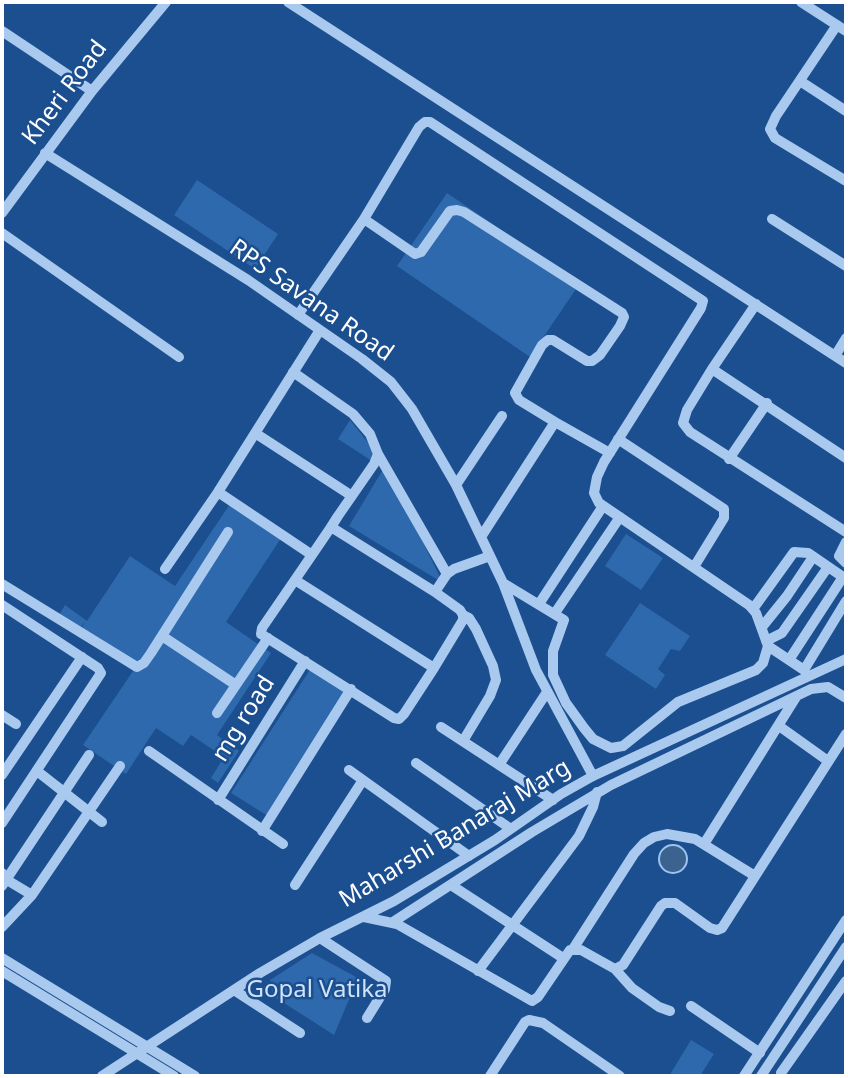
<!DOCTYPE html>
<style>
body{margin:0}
#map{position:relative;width:848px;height:1078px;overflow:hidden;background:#1b4f8f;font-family:"Noto Sans",sans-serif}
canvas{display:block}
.frame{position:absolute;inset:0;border:4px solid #fff;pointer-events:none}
</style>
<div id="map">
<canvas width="848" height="1078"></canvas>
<div class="frame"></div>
</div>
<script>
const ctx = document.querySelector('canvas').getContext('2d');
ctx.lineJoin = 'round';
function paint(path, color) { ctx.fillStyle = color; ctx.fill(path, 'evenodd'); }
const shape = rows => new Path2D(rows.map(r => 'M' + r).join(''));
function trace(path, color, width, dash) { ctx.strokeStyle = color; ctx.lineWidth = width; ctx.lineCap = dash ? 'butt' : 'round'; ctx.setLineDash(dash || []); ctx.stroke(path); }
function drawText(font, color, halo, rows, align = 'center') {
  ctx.font = font + ' "Noto Sans",sans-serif'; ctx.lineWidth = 5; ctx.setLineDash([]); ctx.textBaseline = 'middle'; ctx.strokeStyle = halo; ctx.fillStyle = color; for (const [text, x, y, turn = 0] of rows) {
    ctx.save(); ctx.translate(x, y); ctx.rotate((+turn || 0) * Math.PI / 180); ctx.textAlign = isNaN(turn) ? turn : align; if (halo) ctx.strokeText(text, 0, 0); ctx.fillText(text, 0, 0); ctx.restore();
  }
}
paint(shape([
 [197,180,278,234,255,269,174,215],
 [447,193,580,283,530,357,397,266],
 [350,420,377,454,372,461,338,439],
 [385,466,443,583,349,526],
 [230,504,281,538,226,622,271,653,217,735,239,751,218,783,211,778,224,757,191,735,183,746,156,728,126,774,83,745,133,671,78,634,85,622,79,629,59,615,65,605,87,621,130,556,175,586],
 [626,534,663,558,641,590,605,566],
 [640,603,690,636,680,651,671,649,658,669,665,675,656,689,605,655],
 [311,668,348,691,268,816,231,793],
 [312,953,358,978,334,1035,273,996,270,980],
 [691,1040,714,1054,700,1076,669,1076]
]), '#2e69ad');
const water = shape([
 '659 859a14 14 0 1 1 28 0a14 14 0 1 1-28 0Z'
]);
paint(water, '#3c6290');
trace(water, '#9cc4f0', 2);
trace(shape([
 [288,2,846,363],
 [801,2,846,31],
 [837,25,776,116,770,129,775,138,846,181],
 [2,31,92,91],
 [800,81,846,111],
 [45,153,248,280,362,359,391,382,412,409,456,485,503,583,536,670,593,776],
 [2,213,92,91,166,2],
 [364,219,415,254,421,252,450,211,457,210,464,212,622,313,624,317,620,326,600,355,592,361,587,361,553,340,548,340,542,345,515,393,519,400,555,422],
 [772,219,846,266],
 [2,233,179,357],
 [756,304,712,369,687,410,683,423,690,432,846,532],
 [298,315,364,219,419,127,425,122,430,122,703,301,701,308,604,462,597,477,594,493,599,503,749,605,756,613,768,646,804,670,846,601],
 [835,356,846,338],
 [712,369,846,458],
 [293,372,353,414,370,434,378,454,374,464,338,516,331,527,312,555,262,628,261,634,394,718,399,719,404,714,434,668,463,620,463,615,460,610,435,592,331,527],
 [255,433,352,496],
 [618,439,724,509,724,518,694,567],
 [378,454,447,574],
 [729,459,767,403],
 [456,485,502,416],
 [218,492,312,555],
 [481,537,555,422,610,453],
 [846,542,839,556,846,563],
 [165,569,218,492,320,330],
 [295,580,434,668],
 [503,583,564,620,553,651,553,675,566,703,584,728,593,739,611,748,623,746,678,702,756,670,763,663,768,646],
 [2,584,137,667,144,663,151,653,228,532],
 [435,592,447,574,454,569,490,556],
 [539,604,603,506],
 [2,605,98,668,101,673,2,823],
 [753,609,794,552,808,553,846,579],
 [555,613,620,517],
 [762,627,787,596,813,557],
 [162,636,236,685],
 [766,641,782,633,828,567],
 [789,660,843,577],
 [217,713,268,638],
 [2,715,16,724],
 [779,726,828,761],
 [441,727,553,800],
 [463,741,490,696,496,680,493,666,476,629,469,618,463,615],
 [149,751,283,844],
 [416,763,511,829],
 [499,765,547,692],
 [349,770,469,856],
 [37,771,102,822],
 [2,775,82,657],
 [218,800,305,661],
 [262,831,351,689],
 [704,844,796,697],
 [2,873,7,880,32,895],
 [295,885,363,780],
 [451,885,563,958],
 [2,886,89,755],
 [364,917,397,924,532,1001,538,997,570,950,581,950,615,969,623,965,661,906,665,903,675,903,710,928,717,930,722,928,846,734],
 [393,922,532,832,611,785,811,689,828,687,846,698],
 [2,927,32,895,120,766],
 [320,938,386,981,385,989,367,1018],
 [573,949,634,854,644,843,654,837,667,834,695,839,755,876],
 [2,958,195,1076],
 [615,969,632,988,659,1007,670,1011],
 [2,971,174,1076],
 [478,971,579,836,593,807,597,792],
 [234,990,300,1033],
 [691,1006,760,1053],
 [781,1073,846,981],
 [102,1076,260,973,320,938,394,901,495,840,561,794,593,776,846,659],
 [490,1076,525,1022,529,1020,543,1023,620,1076],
 [744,1076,846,920],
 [761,1076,846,947]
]), '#a9c9ee', 10);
drawText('24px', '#fff', '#1b4f8f', [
 ["Kheri Road",65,93,-53],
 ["RPS Savana Road",311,301,35],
 ["mg road",244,719,-58],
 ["Maharshi Banaraj Marg",455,834,-31]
]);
drawText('24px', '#cfe3fa', '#1b4f8f', [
 ["Gopal Vatika",317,990]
]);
</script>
